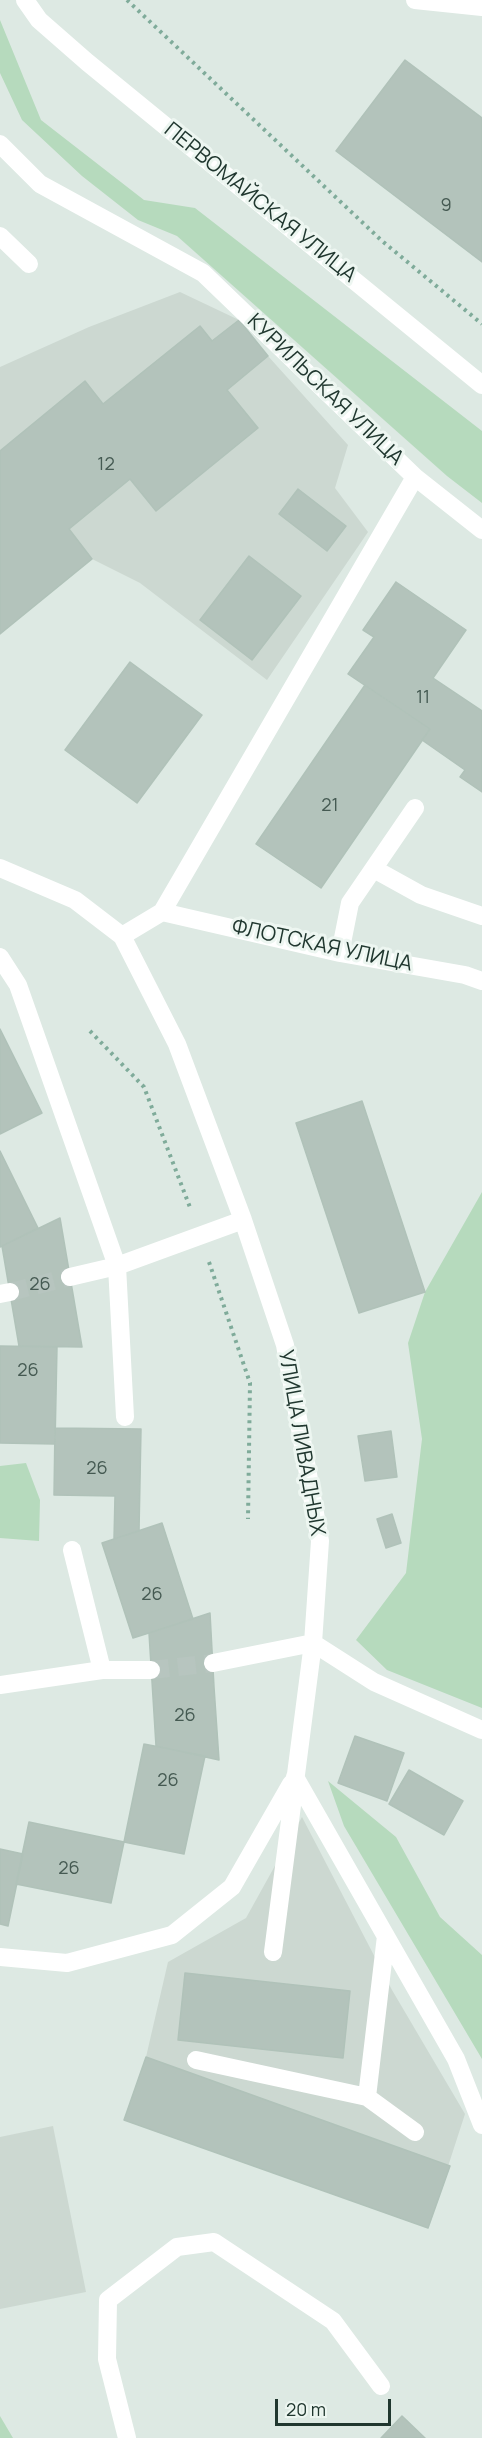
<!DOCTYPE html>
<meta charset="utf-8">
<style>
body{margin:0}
#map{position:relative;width:482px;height:2438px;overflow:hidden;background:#dde9e3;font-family:Manrope,sans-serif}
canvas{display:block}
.scale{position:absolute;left:275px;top:2399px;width:116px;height:27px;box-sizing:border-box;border:3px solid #20372f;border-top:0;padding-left:8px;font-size:18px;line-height:21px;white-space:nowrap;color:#20372f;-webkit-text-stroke:4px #edf6f1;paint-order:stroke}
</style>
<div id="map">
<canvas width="482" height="2438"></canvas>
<div class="scale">20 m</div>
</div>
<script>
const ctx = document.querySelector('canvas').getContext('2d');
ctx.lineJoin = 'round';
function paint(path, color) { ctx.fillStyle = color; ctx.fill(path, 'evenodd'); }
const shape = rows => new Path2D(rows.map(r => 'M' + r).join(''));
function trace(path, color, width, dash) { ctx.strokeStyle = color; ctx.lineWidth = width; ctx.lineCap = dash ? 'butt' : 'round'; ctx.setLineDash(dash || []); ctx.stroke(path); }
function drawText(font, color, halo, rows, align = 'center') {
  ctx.font = font + ' Manrope,sans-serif'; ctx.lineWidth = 6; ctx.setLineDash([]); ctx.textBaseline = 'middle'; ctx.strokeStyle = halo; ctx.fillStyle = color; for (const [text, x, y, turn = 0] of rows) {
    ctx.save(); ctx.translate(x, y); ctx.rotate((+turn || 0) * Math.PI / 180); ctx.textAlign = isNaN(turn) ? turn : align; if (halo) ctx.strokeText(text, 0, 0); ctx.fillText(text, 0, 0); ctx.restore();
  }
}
paint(shape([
 [180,292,239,320,268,356,348,445,335,488,368,532,267,680,140,583,92,559,0,634,0,367,89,327],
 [302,1817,392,1990,465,2114,428,2228,124,2120,146,2057,168,1962,246,1918],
 [53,2126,86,2292,0,2309,0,2137]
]), '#ccd8d1');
paint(shape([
 [0,20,41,120,144,200,195,208,482,431,482,503,447,476,177,236,138,220,82,176,22,120,0,73],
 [482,1192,482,1708,387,1670,356,1640,406,1573,422,1439,408,1343,425,1292],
 [26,1463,40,1500,39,1541,0,1538,0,1466],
 [328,1781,396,1837,440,1917,482,1955,482,2059,344,1826],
 [0,2416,13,2438,0,2438]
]), '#b6dabd');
const building = shape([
 [405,60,482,118,482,262,336,151,405,60],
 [239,320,268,356,227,390,258,428,156,511,130,479,69,529,92,559,0,634,0,451,85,381,103,404,200,326,212,341,239,320],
 [298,489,346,526,327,551,279,514,298,489],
 [249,556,301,596,252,660,200,620,249,556],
 [396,582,466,630,433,678,482,711,482,792,460,777,465,770,422,740,430,729,348,674,374,637,363,630,396,582],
 [130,662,202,715,137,803,65,750,130,662],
 [365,685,430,729,321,888,256,844,365,685],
 [0,1029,42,1113,0,1134,0,1029],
 [362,1101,425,1292,359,1313,296,1123,362,1101],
 [0,1151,38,1228,0,1247,0,1151],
 [60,1218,82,1347,19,1346,2,1246,60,1218],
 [0,1346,57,1347,55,1444,0,1443,0,1346],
 [55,1428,141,1429,139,1531,114,1539,115,1496,54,1495,55,1428],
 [391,1431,397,1477,365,1481,358,1436,391,1431],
 [392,1514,401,1543,386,1548,377,1519,392,1514],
 [162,1523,193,1619,133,1638,102,1543,162,1523],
 [210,1613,214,1687,219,1760,156,1746,149,1633,210,1613],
 [355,1736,404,1753,387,1801,338,1783,355,1736],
 [144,1744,205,1756,184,1854,124,1842,144,1744],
 [409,1770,463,1801,444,1835,389,1804,409,1770],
 [29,1822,124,1842,111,1903,16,1884,29,1822],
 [0,1849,23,1854,8,1926,0,1924,0,1849],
 [185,1973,350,1991,343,2058,178,2040,185,1973],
 [146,2057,450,2166,428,2228,124,2120,146,2057],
 [402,2416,425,2438,381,2438,402,2416]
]);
paint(building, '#b3c3bb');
trace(building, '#b0c2b9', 1.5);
trace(shape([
 [10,1292,70,1277],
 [151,1670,213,1663]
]), '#b7c5bf', 18, [18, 9]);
trace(shape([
 [127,0,381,240,482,324],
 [90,1031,144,1087,191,1210],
 [209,1262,250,1383,248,1519]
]), '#7fab9a', 4, [3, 4.5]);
trace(shape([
 [25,0,39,20,87,62,482,385],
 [415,0,482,7],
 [0,144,40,184,203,273,415,477,162,912,122,936],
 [0,236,29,264],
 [415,477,482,530],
 [0,868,75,900,122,936,177,1044,243,1220,285,1345,320,1541,313,1643,273,1952],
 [374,869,421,895,482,916],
 [162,912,340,953,465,975,482,981],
 [340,953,350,903,415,808],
 [0,957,18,985,117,1266,125,1417],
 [70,1277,117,1266,243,1220],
 [0,1294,10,1292],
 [213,1663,313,1643,374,1682,482,1730],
 [102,1670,151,1670],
 [0,1685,102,1670,72,1550],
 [295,1777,456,2059,482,2125],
 [0,1957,67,1963,172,1935,232,1887,291,1784],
 [196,2060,367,2097,386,1936],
 [367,2097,415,2132],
 [127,2438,107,2359,108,2300,177,2247,214,2242,333,2321,381,2386]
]), '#fff', 18);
drawText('18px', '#455a52', null, [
 ["9",446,206],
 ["12",106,465],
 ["11",423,698],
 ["21",330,806],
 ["26",40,1285],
 ["26",28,1371],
 ["26",97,1469],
 ["26",152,1595],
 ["26",185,1716],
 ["26",168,1781],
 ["26",69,1869]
]);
drawText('21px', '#20372f', '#edf6f1', [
 ["ПЕРВОМАЙСКАЯ УЛИЦА",260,203,39],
 ["КУРИЛЬСКАЯ УЛИЦА",325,390,44],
 ["ФЛОТСКАЯ УЛИЦА",322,946,12],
 ["УЛИЦА ЛИВАДНЫХ",301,1443,80]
]);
</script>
